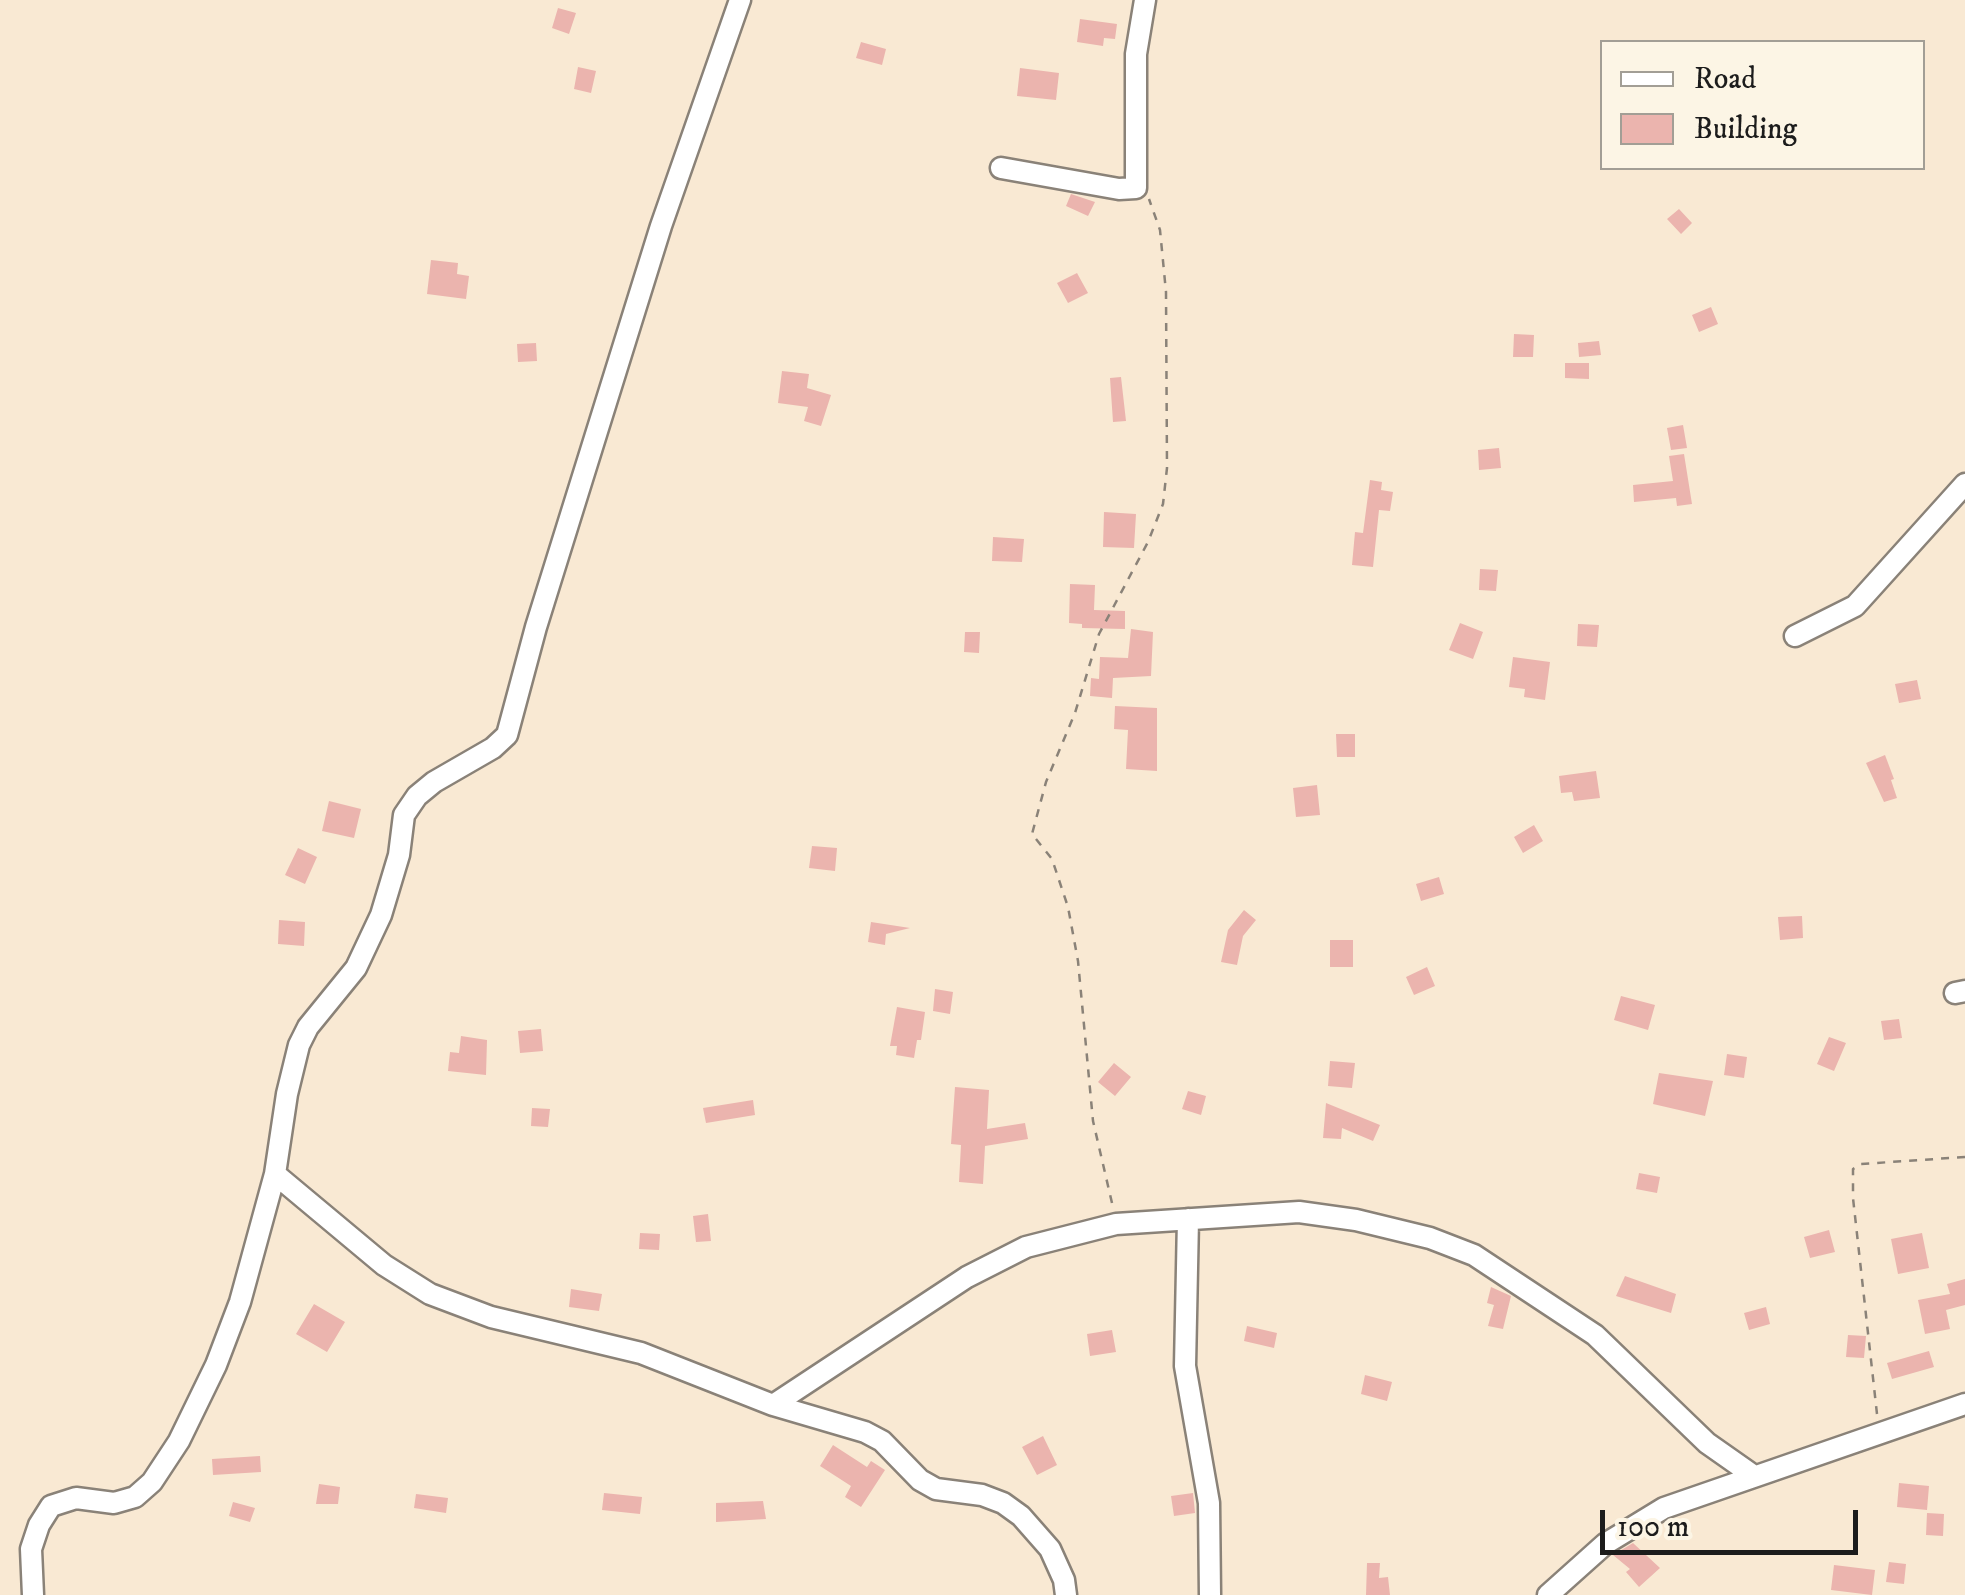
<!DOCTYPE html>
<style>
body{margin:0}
#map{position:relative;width:1965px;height:1595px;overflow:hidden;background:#f9e9d3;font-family:"IM FELL DW Pica",serif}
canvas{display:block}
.legend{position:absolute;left:1600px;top:40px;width:325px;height:130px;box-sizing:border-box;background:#fcf5e5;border:2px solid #a29e95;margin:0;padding:12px 18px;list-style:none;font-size:30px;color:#1c1c1c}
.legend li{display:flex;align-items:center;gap:20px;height:50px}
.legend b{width:50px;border:2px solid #a29e95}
.scale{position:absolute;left:1600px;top:1510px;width:258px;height:45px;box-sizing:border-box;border:5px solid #1c1c1c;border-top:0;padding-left:12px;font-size:30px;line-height:35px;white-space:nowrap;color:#1c1c1c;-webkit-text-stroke:8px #fcf5e5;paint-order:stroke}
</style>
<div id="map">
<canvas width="1965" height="1595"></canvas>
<ul class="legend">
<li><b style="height:12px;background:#fff"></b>Road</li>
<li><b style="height:28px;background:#ebb4ae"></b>Building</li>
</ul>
<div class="scale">100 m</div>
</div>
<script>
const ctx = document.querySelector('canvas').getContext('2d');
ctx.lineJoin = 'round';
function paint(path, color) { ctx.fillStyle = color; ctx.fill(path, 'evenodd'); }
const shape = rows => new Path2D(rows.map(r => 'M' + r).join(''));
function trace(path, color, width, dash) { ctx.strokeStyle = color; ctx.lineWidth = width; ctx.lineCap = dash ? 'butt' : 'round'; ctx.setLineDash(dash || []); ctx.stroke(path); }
paint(shape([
 [558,8,576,13,569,34,552,28],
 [1080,19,1117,24,1115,39,1104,38,1103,46,1077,42],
 [861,42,886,49,882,65,856,58],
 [578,67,596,71,591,93,574,89],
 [1020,68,1059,73,1056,100,1017,96],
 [1071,194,1095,202,1088,216,1066,206],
 [1679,209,1692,223,1681,234,1667,219],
 [431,260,458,263,457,274,469,276,466,299,427,294],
 [1077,273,1088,293,1068,303,1057,283],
 [1711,307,1718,324,1699,332,1692,315],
 [1514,334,1534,335,1533,357,1513,357],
 [1599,341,1601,355,1579,357,1578,343],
 [536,343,537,361,518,362,517,344],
 [1565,363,1589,363,1589,379,1565,378],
 [782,371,809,374,807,388,831,395,821,426,804,421,808,407,778,403],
 [1121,377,1126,421,1113,422,1110,378],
 [1683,425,1687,448,1671,450,1667,428],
 [1499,448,1501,468,1479,470,1478,450],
 [1684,454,1692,504,1677,506,1676,498,1634,502,1633,485,1673,481,1669,456],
 [1370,480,1382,482,1381,490,1393,492,1390,511,1379,510,1373,567,1352,565,1355,532,1363,533],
 [1104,512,1136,514,1134,548,1103,547],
 [993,537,1024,539,1022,562,992,561],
 [1480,569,1498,570,1496,591,1479,590],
 [1070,584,1095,585,1094,610,1125,611,1125,629,1082,628,1082,624,1069,623],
 [1460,623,1483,632,1473,659,1449,650],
 [1578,624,1599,625,1597,647,1577,646],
 [1131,629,1153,632,1151,676,1113,678,1112,698,1090,696,1091,678,1099,679,1100,657,1128,658],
 [965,632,980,632,979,653,964,652],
 [1513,657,1550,662,1545,700,1524,697,1525,689,1509,687],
 [1917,680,1921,699,1899,703,1895,684],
 [1115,706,1157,708,1157,771,1126,769,1128,730,1114,729],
 [1336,734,1355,734,1355,757,1337,757],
 [1885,755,1894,779,1891,780,1897,798,1884,802,1866,763],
 [1596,771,1600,798,1574,801,1572,792,1561,793,1559,776],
 [1317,785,1320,815,1296,817,1293,788],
 [329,801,361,809,354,838,322,831],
 [1534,825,1543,841,1523,853,1514,837],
 [812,846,837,848,835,871,809,868],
 [298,848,317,857,305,884,285,875],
 [1439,877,1444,894,1421,901,1416,884],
 [1244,910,1256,920,1243,936,1237,965,1221,962,1228,930],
 [1802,916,1803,938,1780,940,1778,917],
 [279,920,305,922,304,946,278,944],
 [871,922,910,928,886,934,885,945,868,942],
 [1330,940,1353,940,1353,967,1330,967],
 [1427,967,1435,986,1414,995,1406,977],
 [935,989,953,992,950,1014,933,1011],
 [1621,996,1655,1005,1648,1030,1614,1020],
 [897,1007,925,1012,921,1040,917,1040,914,1058,896,1055,897,1046,890,1046],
 [1899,1019,1902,1038,1884,1040,1881,1021],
 [541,1029,543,1051,520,1053,518,1031],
 [461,1036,487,1040,486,1075,448,1071,450,1052,459,1053],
 [1829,1037,1846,1043,1834,1071,1817,1064],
 [1727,1054,1747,1057,1744,1078,1724,1075],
 [1330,1061,1355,1063,1352,1088,1328,1086],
 [1114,1063,1131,1077,1115,1096,1098,1082],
 [1659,1073,1713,1081,1705,1116,1653,1104],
 [955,1087,989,1090,987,1129,1025,1123,1028,1139,985,1146,983,1184,959,1182,961,1145,951,1144],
 [1188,1091,1206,1096,1201,1115,1182,1109],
 [753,1100,755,1115,706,1123,703,1108],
 [1326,1103,1380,1125,1373,1141,1342,1128,1341,1139,1323,1138],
 [532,1108,550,1109,548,1127,531,1126],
 [1639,1173,1660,1177,1657,1193,1636,1189],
 [708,1214,711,1241,696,1242,693,1216],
 [1829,1230,1835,1252,1810,1258,1804,1237],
 [640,1233,660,1234,659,1250,639,1249],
 [1922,1233,1929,1268,1898,1274,1891,1239],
 [1625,1276,1676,1294,1671,1313,1616,1296],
 [1965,1279,1965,1305,1946,1310,1950,1329,1925,1334,1918,1300,1950,1294,1947,1284],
 [1491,1287,1511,1296,1503,1329,1488,1326,1494,1305,1487,1303],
 [571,1289,602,1294,599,1311,569,1307],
 [314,1304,345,1322,327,1352,296,1334],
 [1766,1307,1770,1324,1749,1330,1744,1313],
 [1247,1326,1277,1333,1274,1348,1244,1341],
 [1112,1330,1116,1352,1090,1356,1087,1334],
 [1848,1335,1866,1336,1864,1358,1846,1357],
 [1929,1351,1934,1367,1892,1379,1887,1363],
 [1365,1375,1392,1382,1387,1401,1361,1394],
 [1043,1436,1057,1465,1037,1475,1022,1447],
 [833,1445,867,1467,871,1461,885,1470,861,1507,845,1497,851,1486,820,1466],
 [260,1456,261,1472,213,1475,212,1459],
 [1899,1483,1929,1486,1927,1510,1897,1507],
 [319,1484,340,1487,338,1504,316,1504],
 [604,1493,642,1497,640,1514,602,1510],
 [1193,1493,1195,1513,1174,1516,1171,1496],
 [416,1494,448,1498,446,1513,414,1508],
 [763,1501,766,1519,716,1522,716,1503],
 [233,1502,255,1508,250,1522,229,1516],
 [1927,1513,1944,1514,1943,1536,1926,1535],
 [1633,1543,1660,1568,1639,1587,1626,1572,1630,1569,1613,1555],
 [1889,1562,1906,1564,1904,1584,1886,1582],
 [1367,1563,1380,1563,1379,1578,1388,1577,1390,1595,1366,1595],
 [1834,1565,1875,1570,1872,1595,1831,1590]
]), '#ebb4ae');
const minor = shape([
 [1001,168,1119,189,1136,188,1136,54,1145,0],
 [1795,636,1855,606,1965,484],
 [1955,993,1965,991],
 [275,1174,384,1265,430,1294,491,1317,641,1353,773,1405,967,1277,1026,1247,1116,1224,1299,1212,1356,1220,1430,1238,1474,1255,1595,1335,1707,1443,1754,1476],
 [1188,1219,1185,1366,1209,1503,1210,1595],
 [773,1405,865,1432,882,1441,920,1480,936,1489,982,1495,1003,1503,1021,1516,1050,1549,1064,1580,1066,1595],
 [33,1595,31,1549,39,1525,51,1506,76,1498,114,1503,135,1497,152,1482,179,1441,216,1365,240,1302,275,1174,287,1094,299,1045,308,1027,356,968,381,915,399,855,404,815,417,796,434,782,493,748,507,735,536,627,661,226,740,0],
 [1548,1595,1605,1544,1664,1508,1965,1404]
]);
trace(minor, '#8a8278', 25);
trace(shape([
 [1112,1203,1093,1121,1078,961,1068,907,1052,859,1032,834,1046,782,1075,713,1099,634,1148,542,1163,504,1167,468,1166,292,1160,230,1149,199],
 [1877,1414,1853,1198,1853,1169,1861,1164,1965,1157]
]), '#8a8278', 2.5, [8, 8]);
trace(minor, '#fff', 20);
</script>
